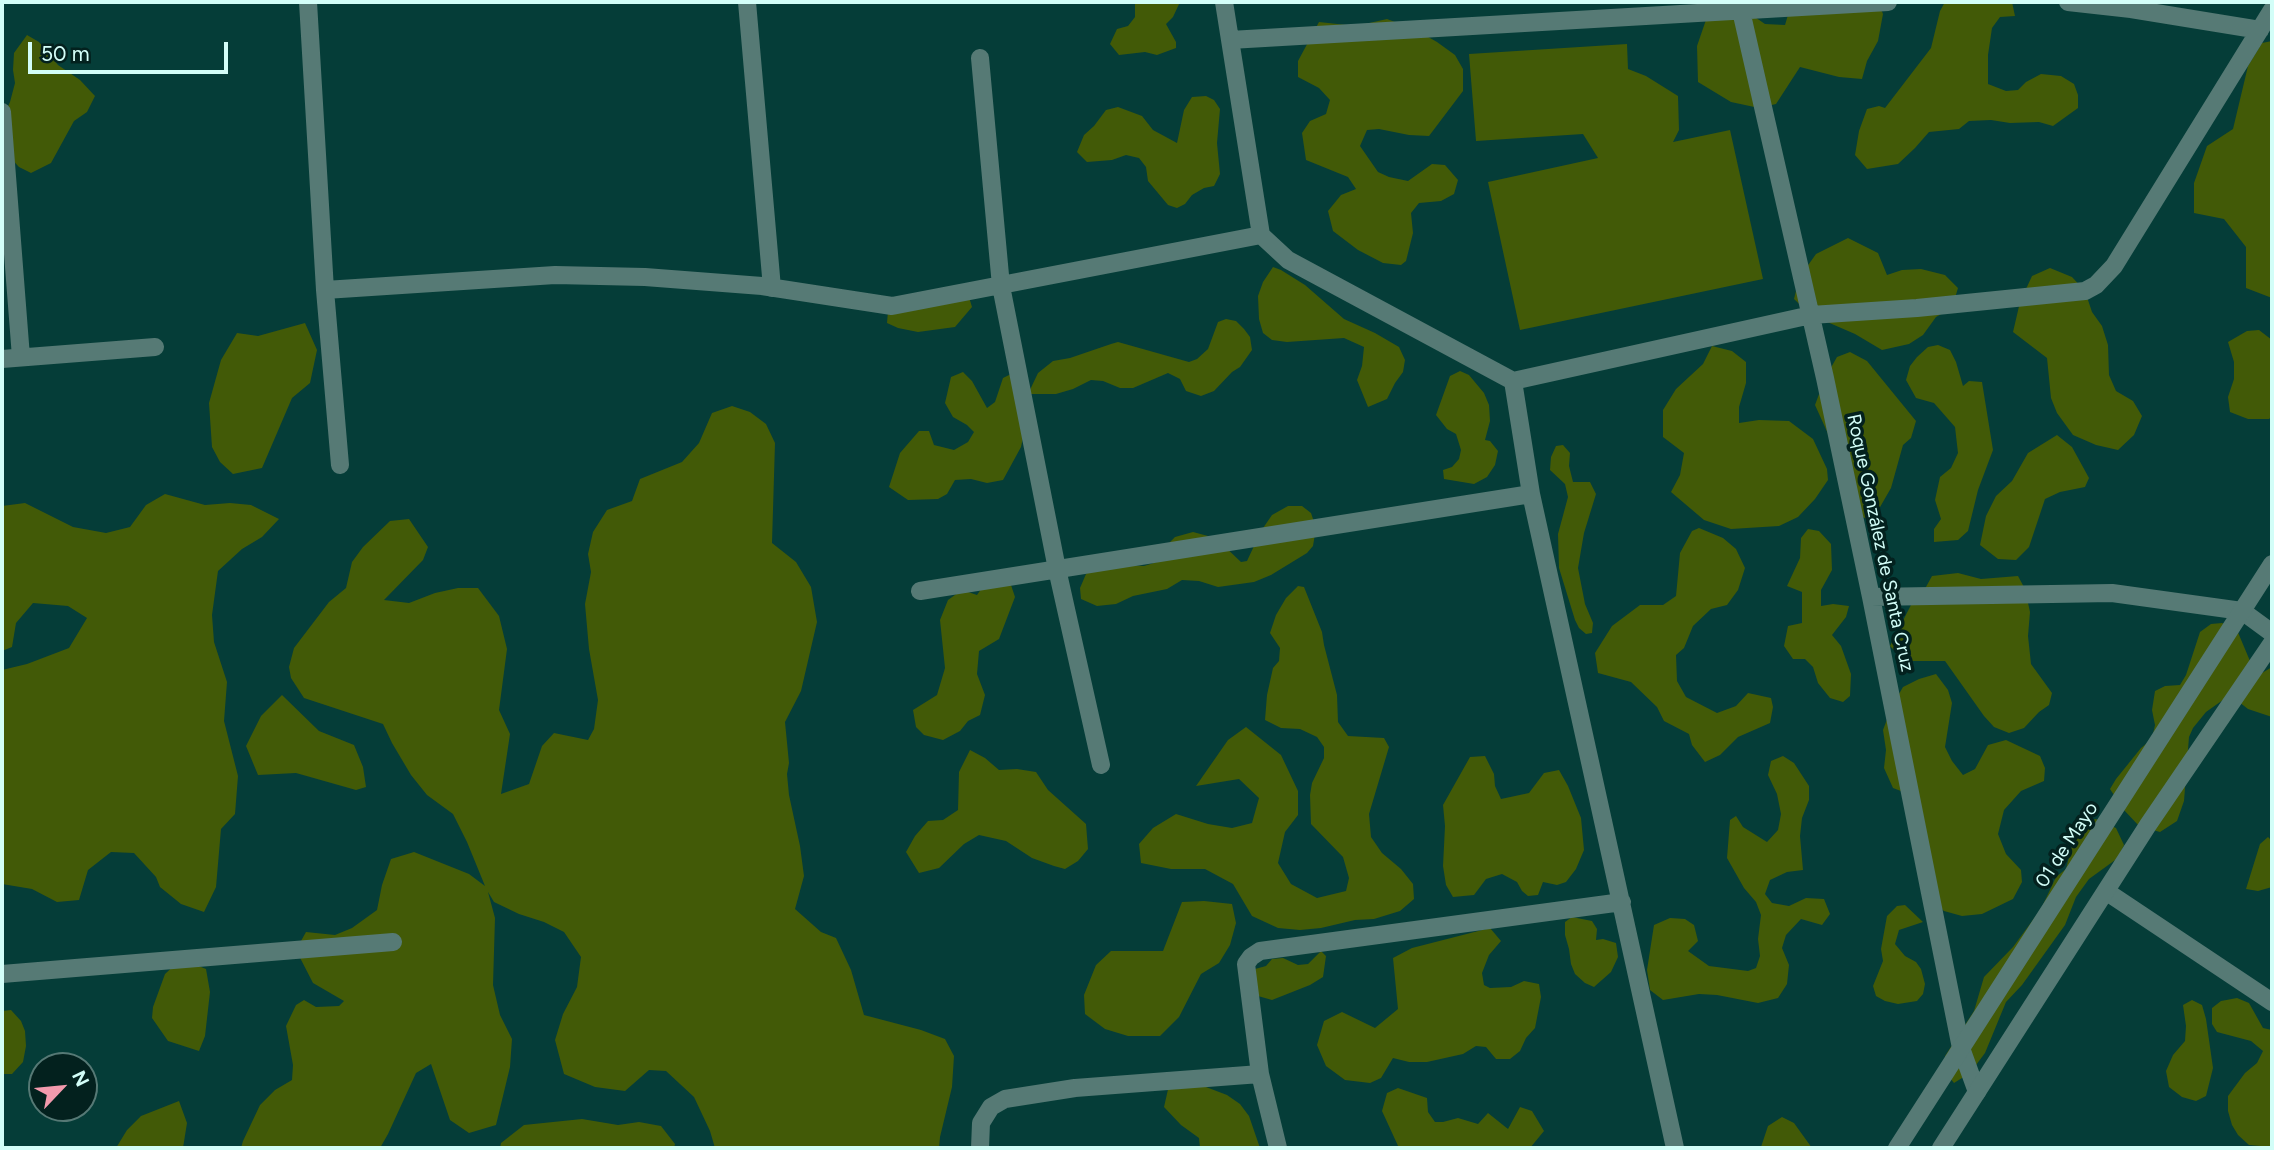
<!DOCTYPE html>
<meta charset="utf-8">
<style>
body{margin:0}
#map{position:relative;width:2274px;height:1150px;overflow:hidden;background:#053d38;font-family:Figtree,sans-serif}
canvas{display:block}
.frame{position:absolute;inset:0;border:4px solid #d3fef8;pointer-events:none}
.north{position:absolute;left:28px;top:1052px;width:70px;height:70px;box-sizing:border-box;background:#03211e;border:2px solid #567975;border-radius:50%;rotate:64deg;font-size:19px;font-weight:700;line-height:28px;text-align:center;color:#d3fef8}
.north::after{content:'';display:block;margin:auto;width:24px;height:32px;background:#f29aad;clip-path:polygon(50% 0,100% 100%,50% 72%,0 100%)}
.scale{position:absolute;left:28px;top:42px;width:200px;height:32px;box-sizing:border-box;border:4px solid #d3fef8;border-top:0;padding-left:9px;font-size:21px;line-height:24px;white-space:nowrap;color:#d3fef8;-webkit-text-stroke:5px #03211e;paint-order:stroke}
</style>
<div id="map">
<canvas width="2274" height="1150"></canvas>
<div class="frame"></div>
<div class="north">N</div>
<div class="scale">50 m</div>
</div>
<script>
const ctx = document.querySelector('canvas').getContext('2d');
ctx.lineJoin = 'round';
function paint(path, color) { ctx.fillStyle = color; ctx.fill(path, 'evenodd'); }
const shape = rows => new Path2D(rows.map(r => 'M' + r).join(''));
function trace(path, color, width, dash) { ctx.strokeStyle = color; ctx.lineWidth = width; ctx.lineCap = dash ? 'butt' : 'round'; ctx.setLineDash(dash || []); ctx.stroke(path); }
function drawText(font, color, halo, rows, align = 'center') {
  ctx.font = font + ' Figtree,sans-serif'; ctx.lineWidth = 7; ctx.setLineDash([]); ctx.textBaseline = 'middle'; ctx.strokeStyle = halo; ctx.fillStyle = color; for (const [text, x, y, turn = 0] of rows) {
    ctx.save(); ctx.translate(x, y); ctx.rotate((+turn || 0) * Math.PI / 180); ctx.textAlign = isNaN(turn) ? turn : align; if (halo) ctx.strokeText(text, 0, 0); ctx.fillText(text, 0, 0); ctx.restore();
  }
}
paint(shape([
 [1135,2,1180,2,1173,17,1166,24,1176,42,1176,48,1157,55,1145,52,1119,55,1110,44,1117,29,1128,26,1135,17],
 [1729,2,1733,2,1765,24,1785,25,1790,8,1878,2,1883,14,1878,41,1867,61,1862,79,1839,77,1800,67,1776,104,1759,108,1731,102,1698,82,1697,46,1708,14],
 [1945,2,2012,2,2015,16,2000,17,1992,28,1988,55,1988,84,2006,91,2018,90,2026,82,2041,74,2061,76,2074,84,2078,95,2078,108,2053,126,2039,122,2010,123,1991,120,1969,121,1959,129,1929,132,1915,148,1898,164,1867,169,1855,155,1859,131,1867,109,1879,106,1885,108,1931,48,1940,11],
 [1387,19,1416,30,1437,42,1455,55,1463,69,1463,91,1429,136,1409,135,1379,129,1367,130,1360,146,1378,172,1389,177,1408,181,1432,164,1445,165,1458,180,1454,194,1441,201,1419,203,1411,213,1413,233,1406,261,1401,265,1383,263,1358,250,1333,231,1328,211,1341,195,1356,189,1348,177,1306,160,1302,133,1310,121,1326,114,1330,100,1319,88,1298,77,1298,61,1319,22,1356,26],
 [27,35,39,42,58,65,80,80,95,96,87,112,74,121,51,163,31,173,19,167,2,149,2,119,10,102,15,83,13,70,14,53],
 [2272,41,2272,298,2246,288,2246,247,2224,219,2194,213,2194,183,2207,146,2233,129,2248,66,2262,43],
 [1627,44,1628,69,1646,76,1678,96,1679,130,1673,142,1730,130,1763,279,1520,330,1488,182,1598,158,1583,134,1476,141,1469,54],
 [1206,96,1214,100,1220,109,1217,143,1220,174,1214,186,1204,188,1192,195,1185,204,1177,208,1168,205,1148,181,1146,167,1139,158,1126,155,1112,160,1087,162,1077,152,1084,135,1094,126,1106,110,1118,107,1142,116,1153,130,1177,143,1184,110,1192,97],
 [1848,238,1878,253,1887,275,1902,270,1921,269,1945,275,1958,288,1952,308,1936,317,1923,335,1909,344,1882,350,1855,334,1811,315,1794,299,1799,278,1816,254],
 [1273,267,1281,270,1305,285,1344,319,1375,333,1399,347,1405,360,1403,372,1395,383,1387,399,1368,407,1357,380,1362,366,1364,347,1344,338,1287,342,1272,340,1263,333,1259,319,1258,296,1263,282],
 [2050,268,2072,277,2085,291,2092,312,2102,326,2108,345,2109,375,2116,391,2133,401,2142,416,2134,435,2118,450,2096,445,2073,435,2057,413,2051,398,2047,358,2013,332,2020,302,2032,276],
 [969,297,972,307,955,327,918,332,898,328,887,323,888,311],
 [1226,319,1236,321,1244,329,1250,337,1252,350,1240,367,1232,372,1214,391,1201,396,1186,391,1180,379,1168,373,1133,388,1120,388,1103,381,1091,380,1073,389,1056,394,1028,394,1038,373,1053,361,1070,358,1111,344,1118,342,1189,362,1197,359,1208,349,1218,322],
 [305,323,317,350,310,383,292,398,262,468,233,474,220,462,212,447,209,403,221,360,237,333,258,336],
 [2259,330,2272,340,2272,416,2269,419,2248,419,2230,412,2228,397,2234,379,2234,362,2228,342,2247,331],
 [1938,345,1950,350,1956,362,1963,386,1969,381,1982,382,1993,450,1978,490,1968,531,1958,540,1934,542,1934,529,1941,519,1935,500,1940,477,1951,468,1958,453,1955,427,1934,403,1916,398,1906,380,1910,366,1917,357,1928,347],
 [1712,346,1732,351,1746,362,1746,383,1739,407,1739,423,1759,420,1789,421,1813,439,1827,469,1828,480,1815,499,1798,517,1779,526,1731,529,1704,520,1671,492,1680,475,1684,453,1663,437,1663,410,1676,389,1703,364],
 [1850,352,1867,361,1916,421,1911,438,1903,445,1891,488,1872,521,1853,513,1829,436,1815,405,1825,378,1837,357],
 [1460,371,1469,375,1484,393,1489,405,1490,421,1485,440,1490,441,1498,451,1495,465,1487,477,1474,484,1444,479,1443,470,1452,467,1459,459,1461,450,1456,434,1447,429,1436,415,1450,376],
 [963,372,972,381,987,408,995,402,1003,378,1013,373,1027,419,1021,447,1003,480,987,483,971,479,955,480,947,494,938,499,908,500,889,487,900,453,919,431,929,431,934,445,954,450,968,442,974,432,967,425,953,417,945,403,951,377],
 [732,406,750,412,766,424,775,443,772,543,796,562,811,587,817,622,801,691,785,722,789,763,787,774,789,795,800,846,804,876,795,909,821,932,836,938,851,970,864,1015,921,1030,945,1039,954,1056,952,1087,940,1137,939,1148,715,1148,710,1131,694,1097,666,1071,649,1070,625,1091,595,1087,564,1074,555,1040,563,1014,577,987,581,957,564,932,544,922,519,914,494,902,488,892,495,918,493,985,500,1015,512,1039,510,1067,496,1125,469,1133,450,1120,431,1064,416,1073,388,1134,380,1148,241,1148,243,1141,260,1105,275,1090,292,1080,293,1065,286,1026,296,1005,304,1000,316,1007,339,1006,344,1001,313,983,296,950,306,932,335,935,352,928,377,910,382,885,391,859,414,852,469,874,485,886,467,842,453,814,427,795,411,775,392,743,383,724,304,698,291,678,289,667,294,648,329,602,346,588,352,562,363,547,390,521,409,519,428,547,423,560,384,600,409,603,435,593,458,588,478,588,499,616,507,649,499,710,510,734,501,794,529,784,542,746,554,733,588,740,594,729,598,700,589,649,585,604,591,572,588,554,593,532,607,510,632,501,640,479,682,462,699,443,712,413],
 [2057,435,2072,447,2089,478,2085,487,2060,492,2045,499,2029,547,2016,560,1998,559,1980,545,1986,516,1996,496,2012,481,2028,453],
 [1563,445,1570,453,1569,466,1573,482,1590,482,1596,494,1584,533,1578,568,1585,604,1593,623,1592,633,1586,634,1579,628,1575,620,1559,568,1558,534,1568,497,1565,484,1550,470,1551,457,1556,446],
 [165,494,205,505,230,503,251,505,279,519,262,537,242,549,218,571,212,615,214,642,227,682,224,721,238,776,235,814,221,829,216,887,204,912,181,904,160,887,156,877,134,853,111,852,88,870,79,900,57,902,32,889,2,884,2,670,27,664,69,648,87,618,68,606,33,603,16,623,12,647,2,651,2,506,25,503,73,527,106,533,130,527,146,505],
 [1288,506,1302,506,1311,513,1316,528,1313,546,1307,553,1271,575,1254,582,1218,587,1199,581,1182,580,1167,589,1133,596,1116,604,1097,606,1081,599,1080,588,1086,574,1108,561,1126,565,1144,566,1157,562,1166,546,1175,537,1193,532,1208,536,1221,543,1241,562,1247,561,1261,531,1272,515],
 [1699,528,1723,538,1736,549,1745,568,1738,590,1727,605,1711,609,1693,626,1684,648,1676,655,1677,681,1686,697,1717,713,1736,706,1748,693,1771,698,1773,707,1770,723,1738,737,1720,755,1705,762,1692,745,1689,734,1664,721,1657,707,1631,682,1598,673,1595,653,1612,626,1640,605,1663,605,1676,596,1680,553,1692,531],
 [1808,529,1819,531,1831,544,1832,570,1821,590,1821,606,1833,604,1849,606,1846,617,1832,635,1841,646,1851,674,1850,696,1843,702,1830,698,1818,683,1813,667,1805,659,1793,659,1784,646,1788,626,1802,623,1802,592,1787,586,1800,558,1801,538],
 [1958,573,1981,579,2018,576,2025,589,2030,612,2028,636,2031,664,2052,693,2049,705,2039,712,2024,728,2009,733,1994,727,1984,716,1945,661,1905,661,1890,646,1912,603,1921,596,1932,576],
 [986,582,1010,582,1015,597,999,639,979,651,977,674,985,695,980,715,968,721,960,731,943,740,924,735,916,727,913,710,937,695,945,668,940,620,948,600,959,592,968,592,977,595],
 [1298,586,1304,587,1322,632,1324,645,1337,695,1338,722,1348,736,1384,738,1389,747,1369,814,1371,837,1382,853,1401,869,1413,884,1414,899,1400,911,1374,919,1355,920,1321,928,1300,930,1278,928,1252,916,1233,884,1205,869,1171,869,1141,863,1139,844,1153,828,1176,814,1208,824,1232,828,1252,823,1259,798,1239,779,1196,786,1228,740,1246,727,1281,755,1298,791,1298,815,1285,832,1278,863,1291,884,1317,898,1346,891,1349,878,1343,857,1311,824,1310,795,1312,783,1324,758,1324,747,1317,737,1300,729,1281,728,1265,720,1267,695,1273,668,1279,661,1280,648,1270,633,1276,615,1286,598],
 [2222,623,2237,630,2250,661,2262,673,2272,667,2272,717,2248,709,2230,695,2206,712,2193,728,2189,737,2184,801,2177,821,2160,832,2139,826,2123,809,2110,789,2116,779,2141,748,2152,739,2155,725,2152,710,2155,691,2165,686,2180,685,2186,675,2200,632,2211,624],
 [1936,674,1948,690,1952,703,1945,747,1952,761,1963,775,1975,769,1988,745,2006,740,2040,756,2045,768,2044,781,2021,791,2004,810,1998,834,2006,854,2021,870,2022,882,2013,899,1982,914,1962,916,1944,911,1931,900,1914,796,1893,788,1884,768,1886,750,1883,730,1892,706,1903,687,1919,679],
 [282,695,319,731,354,745,363,767,366,787,356,790,296,773,258,775,246,746,261,716],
 [970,750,985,758,999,770,1017,769,1036,772,1048,790,1086,824,1088,849,1078,861,1065,869,1054,866,1032,858,1006,841,979,835,964,844,939,868,919,873,906,852,915,836,928,821,943,820,958,810,959,772],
 [1485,756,1494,774,1495,786,1501,799,1529,793,1544,773,1559,770,1568,786,1581,818,1584,850,1576,869,1566,882,1557,885,1543,882,1538,895,1528,896,1522,891,1517,882,1502,874,1486,879,1474,895,1453,897,1446,885,1443,866,1445,826,1443,805,1470,757],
 [1783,756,1794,763,1809,786,1809,800,1802,818,1800,836,1803,870,1787,872,1770,880,1765,894,1772,903,1789,906,1806,898,1824,899,1830,914,1822,925,1801,919,1786,935,1782,948,1789,965,1787,984,1778,998,1758,1003,1717,995,1699,994,1663,1000,1650,990,1647,970,1654,925,1670,918,1685,919,1694,925,1698,941,1688,951,1709,966,1748,971,1756,968,1760,956,1758,939,1761,915,1756,902,1744,888,1727,858,1730,820,1736,816,1743,827,1767,842,1778,830,1781,814,1777,794,1768,775,1771,761],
 [2096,819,2116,828,2124,845,2118,858,2089,879,2076,897,2065,925,2022,985,2006,1002,1985,1053,1970,1073,1954,1083,1945,1072,1945,1056,1974,1011,1984,977,2013,947,2041,909,2056,877,2066,869,2075,833,2082,822],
 [2268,837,2272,841,2272,887,2258,891,2246,889,2260,844],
 [1204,901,1232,904,1236,923,1230,945,1219,963,1201,974,1179,1017,1160,1036,1128,1036,1105,1029,1085,1014,1084,995,1096,965,1111,951,1163,951,1182,902],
 [1905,905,1923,922,1899,930,1895,944,1905,956,1916,962,1921,969,1925,984,1923,994,1917,1001,1898,1004,1885,1001,1876,996,1873,986,1883,961,1881,949,1887,916,1897,906],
 [1572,917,1592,921,1597,929,1596,940,1603,939,1616,943,1618,957,1611,972,1594,987,1585,983,1575,974,1571,964,1569,949,1565,935,1565,922],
 [1490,928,1501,941,1489,955,1482,973,1484,985,1490,988,1511,987,1524,981,1539,984,1541,997,1535,1028,1526,1038,1520,1051,1510,1059,1496,1059,1486,1047,1476,1046,1463,1054,1427,1062,1409,1062,1393,1058,1381,1078,1370,1083,1345,1080,1326,1066,1317,1045,1324,1021,1342,1012,1375,1028,1398,1009,1393,958,1412,948],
 [1321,951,1326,956,1323,977,1310,985,1272,1000,1258,996,1255,969,1266,966,1272,959,1283,958,1298,965,1308,964],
 [181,959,206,969,210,992,205,1036,199,1051,168,1041,152,1018,153,1007,165,974],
 [2237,998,2249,1003,2263,1028,2272,1030,2272,1147,2249,1145,2238,1135,2232,1125,2228,1111,2228,1096,2245,1073,2257,1063,2263,1051,2251,1041,2217,1032,2212,1024,2212,1008,2221,1001],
 [2192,1000,2202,1005,2206,1019,2213,1068,2206,1096,2196,1101,2182,1097,2169,1087,2166,1071,2173,1055,2185,1041,2186,1026,2183,1005],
 [11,1010,21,1021,25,1031,26,1046,23,1062,12,1074,2,1074,2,1011],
 [1185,1079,1227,1095,1240,1104,1249,1116,1260,1148,1200,1148,1199,1138,1181,1125,1164,1107,1169,1085],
 [1398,1088,1427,1098,1428,1112,1435,1122,1443,1122,1458,1118,1478,1124,1488,1113,1508,1129,1520,1107,1532,1111,1544,1131,1530,1148,1399,1148,1382,1111,1387,1093],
 [179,1101,187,1123,183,1148,116,1148,127,1130,141,1116],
 [1782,1117,1794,1123,1812,1148,1761,1147,1768,1126],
 [582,1119,618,1125,639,1122,661,1126,675,1144,674,1148,500,1148,501,1143,524,1125]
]), '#425a07');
trace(shape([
 [308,2,325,290,340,465],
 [747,2,772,288],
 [1224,2,1261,235,1288,260,1513,381,1811,315,1917,308,2085,291,2096,285,2114,266,2272,10],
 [1739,2,1825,378,1871,597,1961,1048,1977,1092],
 [2068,2,2131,9,2260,30],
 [1230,40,1888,2],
 [980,58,1001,286,1057,569,1101,765],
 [2,112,21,357],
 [325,290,555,275,645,277,762,286,892,306,1261,235],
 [2,359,155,347],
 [1513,381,1531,494,1675,1148],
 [920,591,1531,494],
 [1871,597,2112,593,2242,611,2272,633],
 [2107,892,2272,1002],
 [2,974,393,942],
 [980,1148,981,1123,991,1107,1005,1099,1075,1088,1260,1074],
 [1278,1148,1260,1074,1246,964,1251,957,1260,951,1622,902]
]), '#567a75', 18);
trace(shape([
 [1897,1148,2272,564],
 [1941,1148,2148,825,2272,643]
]), '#567a75', 18);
drawText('19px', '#d3fef8', '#03211e', [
 ["Roque González de Santa Cruz",1880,543,78],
 ["01 de Mayo",2067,845,-57]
]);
</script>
